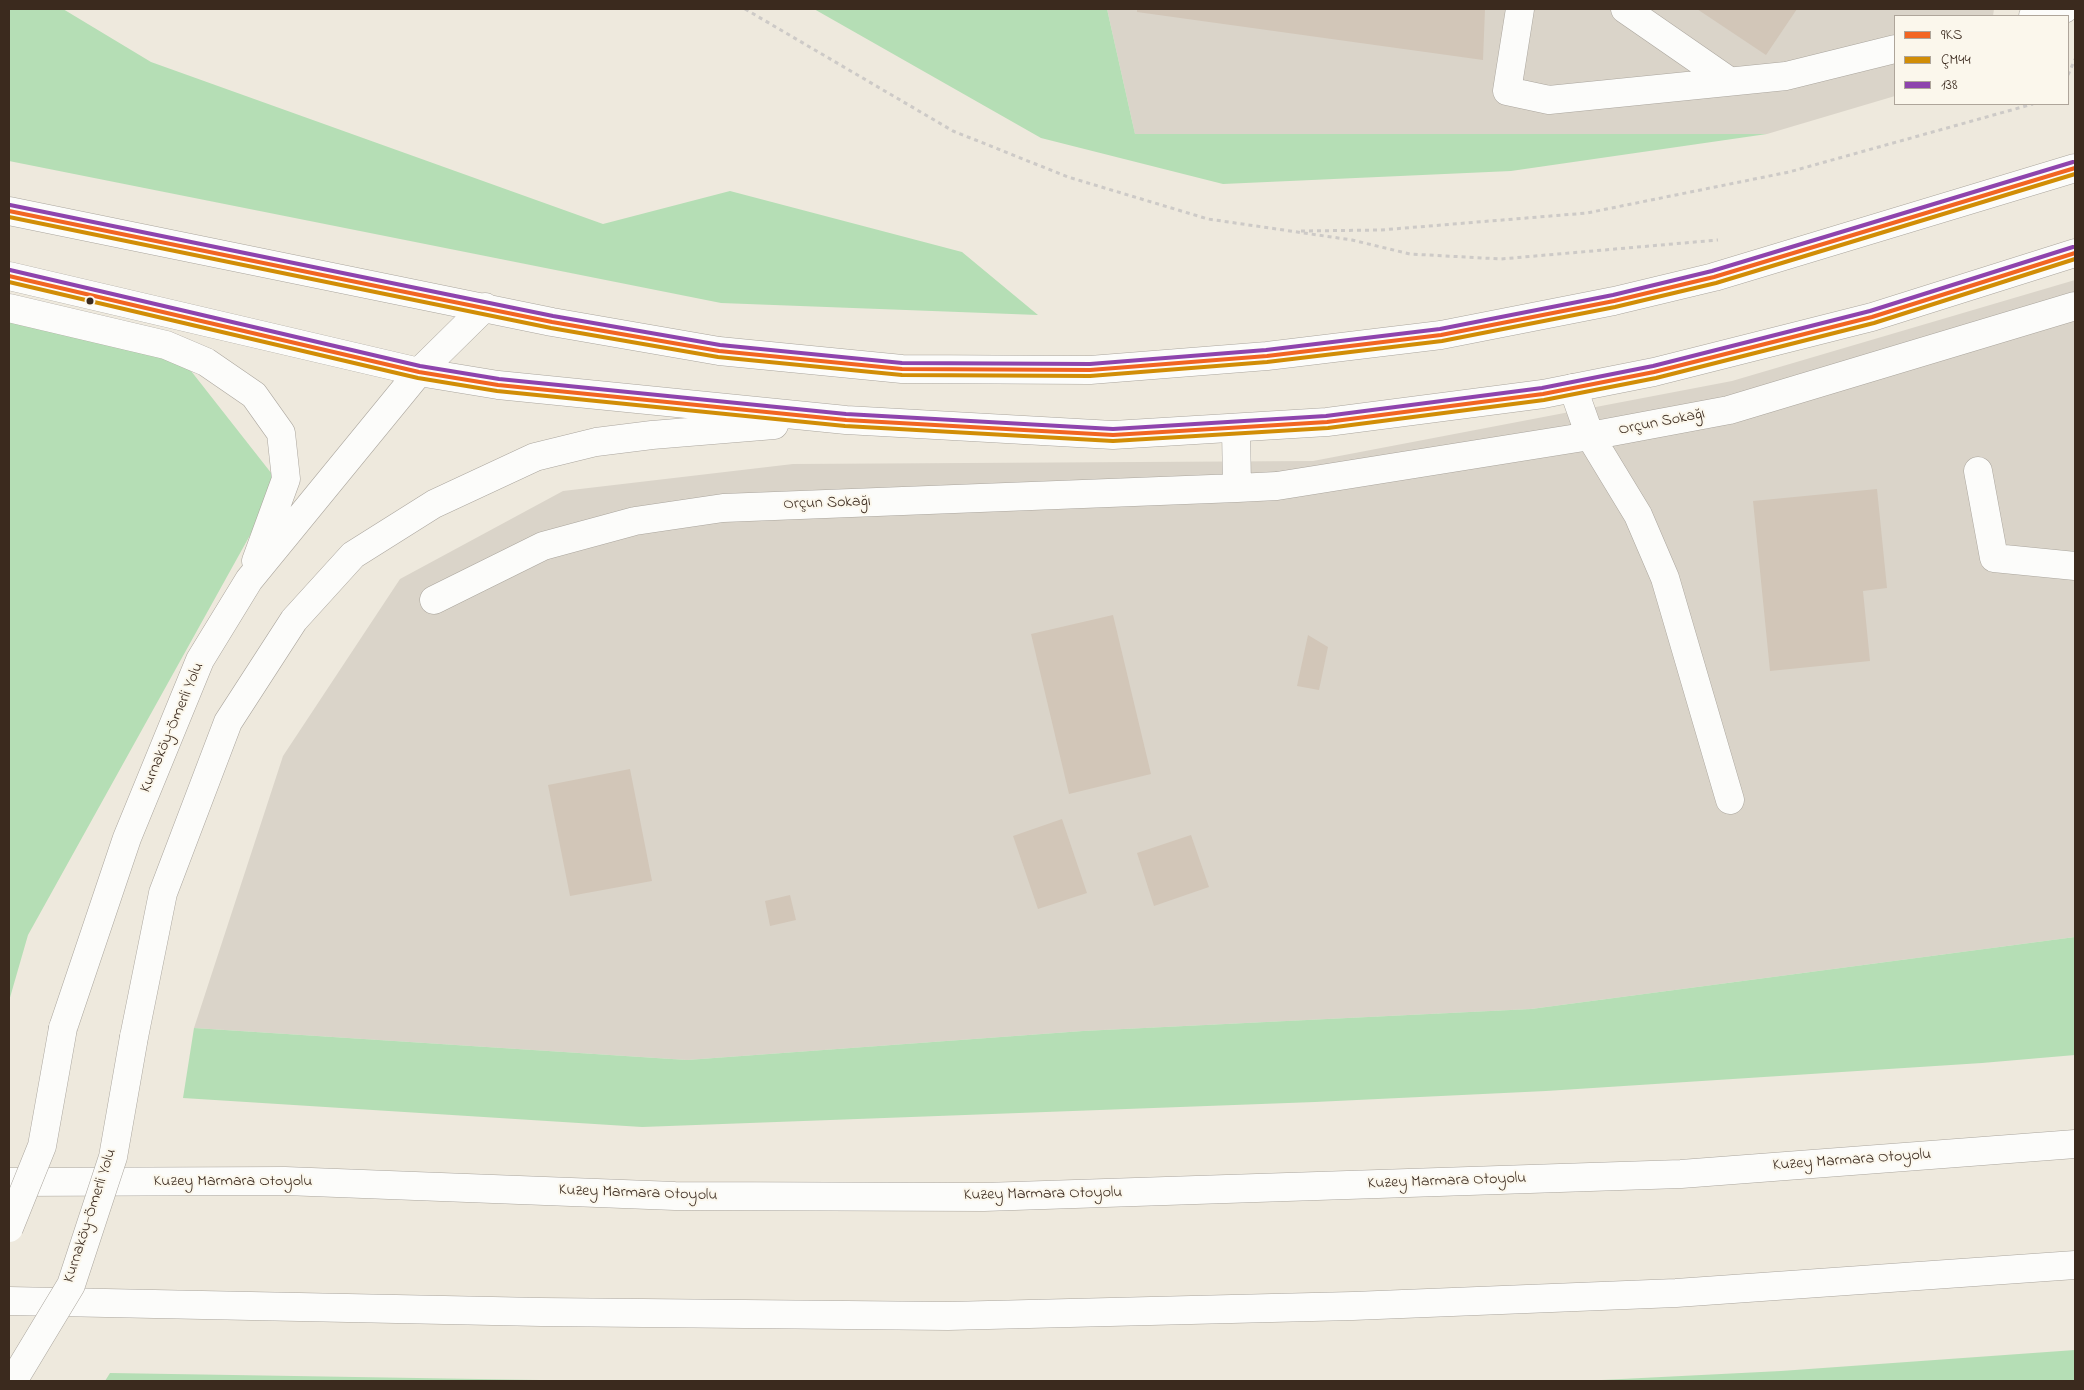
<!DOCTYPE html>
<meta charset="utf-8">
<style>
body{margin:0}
#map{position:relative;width:2084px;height:1390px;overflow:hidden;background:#eee9dd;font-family:"Indie Flower",sans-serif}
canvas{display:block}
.frame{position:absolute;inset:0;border:10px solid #3b2a1e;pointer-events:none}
.legend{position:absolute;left:1894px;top:15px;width:175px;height:90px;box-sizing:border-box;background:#fbf7ec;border:1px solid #aea59a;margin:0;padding:6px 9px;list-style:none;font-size:15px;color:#3b2a1e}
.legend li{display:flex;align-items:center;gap:10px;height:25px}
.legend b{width:25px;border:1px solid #aea59a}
</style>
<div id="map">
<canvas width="2084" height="1390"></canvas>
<div class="frame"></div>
<ul class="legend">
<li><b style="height:6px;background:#f26522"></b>9KS</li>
<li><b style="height:6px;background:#d18d06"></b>ÇM44</li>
<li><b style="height:6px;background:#8e44ad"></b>138</li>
</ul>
</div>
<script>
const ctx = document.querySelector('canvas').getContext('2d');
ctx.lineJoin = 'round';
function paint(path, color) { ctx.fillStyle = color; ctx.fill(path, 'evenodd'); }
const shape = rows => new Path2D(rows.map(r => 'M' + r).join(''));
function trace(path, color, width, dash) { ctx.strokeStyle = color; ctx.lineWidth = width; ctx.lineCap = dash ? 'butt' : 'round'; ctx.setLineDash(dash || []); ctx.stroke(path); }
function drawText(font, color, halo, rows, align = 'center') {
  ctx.font = font + ' "Indie Flower",sans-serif'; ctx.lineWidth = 4; ctx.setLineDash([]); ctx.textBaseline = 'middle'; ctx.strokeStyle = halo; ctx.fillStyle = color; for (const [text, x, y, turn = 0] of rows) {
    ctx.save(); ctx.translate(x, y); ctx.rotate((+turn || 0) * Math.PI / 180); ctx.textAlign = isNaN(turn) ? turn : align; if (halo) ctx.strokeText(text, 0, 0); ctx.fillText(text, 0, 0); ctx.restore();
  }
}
paint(shape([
 [1107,9,1994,9,1993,16,1895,16,1895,96,1767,134,1135,134],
 [2075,280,2075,937,1531,1009,1083,1031,687,1060,194,1028,283,756,400,579,563,491,793,464,1313,461,1732,381]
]), '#dad4c9');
paint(shape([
 [9,9,63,9,151,62,603,224,730,191,962,252,1038,315,721,303,9,161],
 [814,9,1107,9,1135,134,1767,134,1511,171,1223,184,1041,138],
 [9,315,173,348,279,483,28,935,9,1001],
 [2075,937,2075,1055,1982,1063,1546,1091,1315,1102,642,1127,183,1098,194,1028,687,1060,1083,1031,1531,1009],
 [2075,1350,2075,1381,1582,1381,1781,1371],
 [110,1373,601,1381,105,1381]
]), '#b5deb5');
paint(shape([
 [1137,9,1485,9,1483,60,1137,12],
 [1697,9,1797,9,1766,55],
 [1877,489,1887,588,1863,591,1870,661,1770,671,1753,501],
 [1113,615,1151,774,1069,794,1031,634],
 [1308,635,1328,647,1319,690,1297,686],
 [630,769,652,881,570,896,548,785],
 [1062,819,1087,893,1038,909,1013,836],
 [1191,835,1209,887,1154,906,1137,853],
 [790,895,796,920,770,926,765,901]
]), '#d2c6b8');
const minor = shape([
 [1520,9,1507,91,1549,100,1786,76,1895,49],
 [1625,9,1729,81],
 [2033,16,2064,9],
 [1573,388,1590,436,1638,515,1665,578,1730,800],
 [1236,428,1237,488,1277,486,1590,436,1729,410,2075,306],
 [1978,471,1994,558,2075,566],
 [434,600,543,546,635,521,723,508,1237,488]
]);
const highway = shape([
 [9,211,552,322,719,351,902,369,1090,370,1267,356,1441,335,1614,301,1714,277,2075,168],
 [9,276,419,372,498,385,846,420,1113,435,1327,422,1543,394,1654,372,1872,317,2075,253],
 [9,308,166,345,206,362,254,395,281,433,286,479,256,561],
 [63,1028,127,838,200,660,249,580,419,372,485,307],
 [134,1037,163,893,228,722,294,620,353,555,434,504,535,457,596,442,652,435,774,425],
 [9,1182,285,1181,675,1196,984,1197,1681,1174,2075,1144],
 [9,1301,541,1312,948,1316,1353,1306,1676,1293,2075,1265]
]);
trace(minor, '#aaa59d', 29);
trace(highway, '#aaa59d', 29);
trace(shape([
 [745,9,953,131,1068,177,1208,219,1352,240,1410,254,1501,259,1718,240],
 [2068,75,2075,59],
 [1301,231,1381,230,1587,213,1789,172,2033,104]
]), '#cdcac7', 3, [4, 4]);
trace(minor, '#fcfcfa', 28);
trace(highway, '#fcfcfa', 28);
const highwayBridge = shape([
 [9,1228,42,1146,63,1028],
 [13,1381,71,1285,113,1157,134,1037]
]);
trace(highwayBridge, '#aaa59d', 29, []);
trace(highwayBridge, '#fcfcfa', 28);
trace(shape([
 [9,211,552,322,719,351,902,369,1090,370,1267,356,1441,335,1614,301,1714,277,2075,168],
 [9,276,419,372,498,385,846,420,1113,435,1327,422,1543,394,1654,372,1872,317,2075,253]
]), '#f26522', 4);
trace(shape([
 [9,217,551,328,718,357,902,375,1090,376,1267,362,1442,341,1615,307,1716,283,2075,174],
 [9,282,418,378,497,391,845,426,1113,441,1328,428,1544,400,1656,378,1874,323,2075,259]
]), '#d18d06', 4);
trace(shape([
 [10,205,553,316,720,345,902,363,1090,364,1266,350,1440,329,1613,295,1712,271,2073,162],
 [10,270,420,366,499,379,846,414,1113,429,1326,416,1542,388,1653,366,1870,311,2073,247]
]), '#8e44ad', 4);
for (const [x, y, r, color] of [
 [90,301,4.5,"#3b2a1e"]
]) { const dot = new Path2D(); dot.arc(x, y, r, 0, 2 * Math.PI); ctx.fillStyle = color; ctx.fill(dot); trace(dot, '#fbf7ec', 2); }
drawText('16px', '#3b2a1e', '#fbf7ec', [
 ["Orçun Sokağı",1662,423,-11],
 ["Orçun Sokağı",827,504,-2],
 ["Kurnaköy-Ömerli Yolu",173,728,-67],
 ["Kuzey Marmara Otoyolu",1852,1161,-4],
 ["Kuzey Marmara Otoyolu",233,1182],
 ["Kuzey Marmara Otoyolu",1447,1182,-2],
 ["Kuzey Marmara Otoyolu",638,1194,2],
 ["Kuzey Marmara Otoyolu",1043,1195,-1],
 ["Kurnaköy-Ömerli Yolu",91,1216,-72]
]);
</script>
